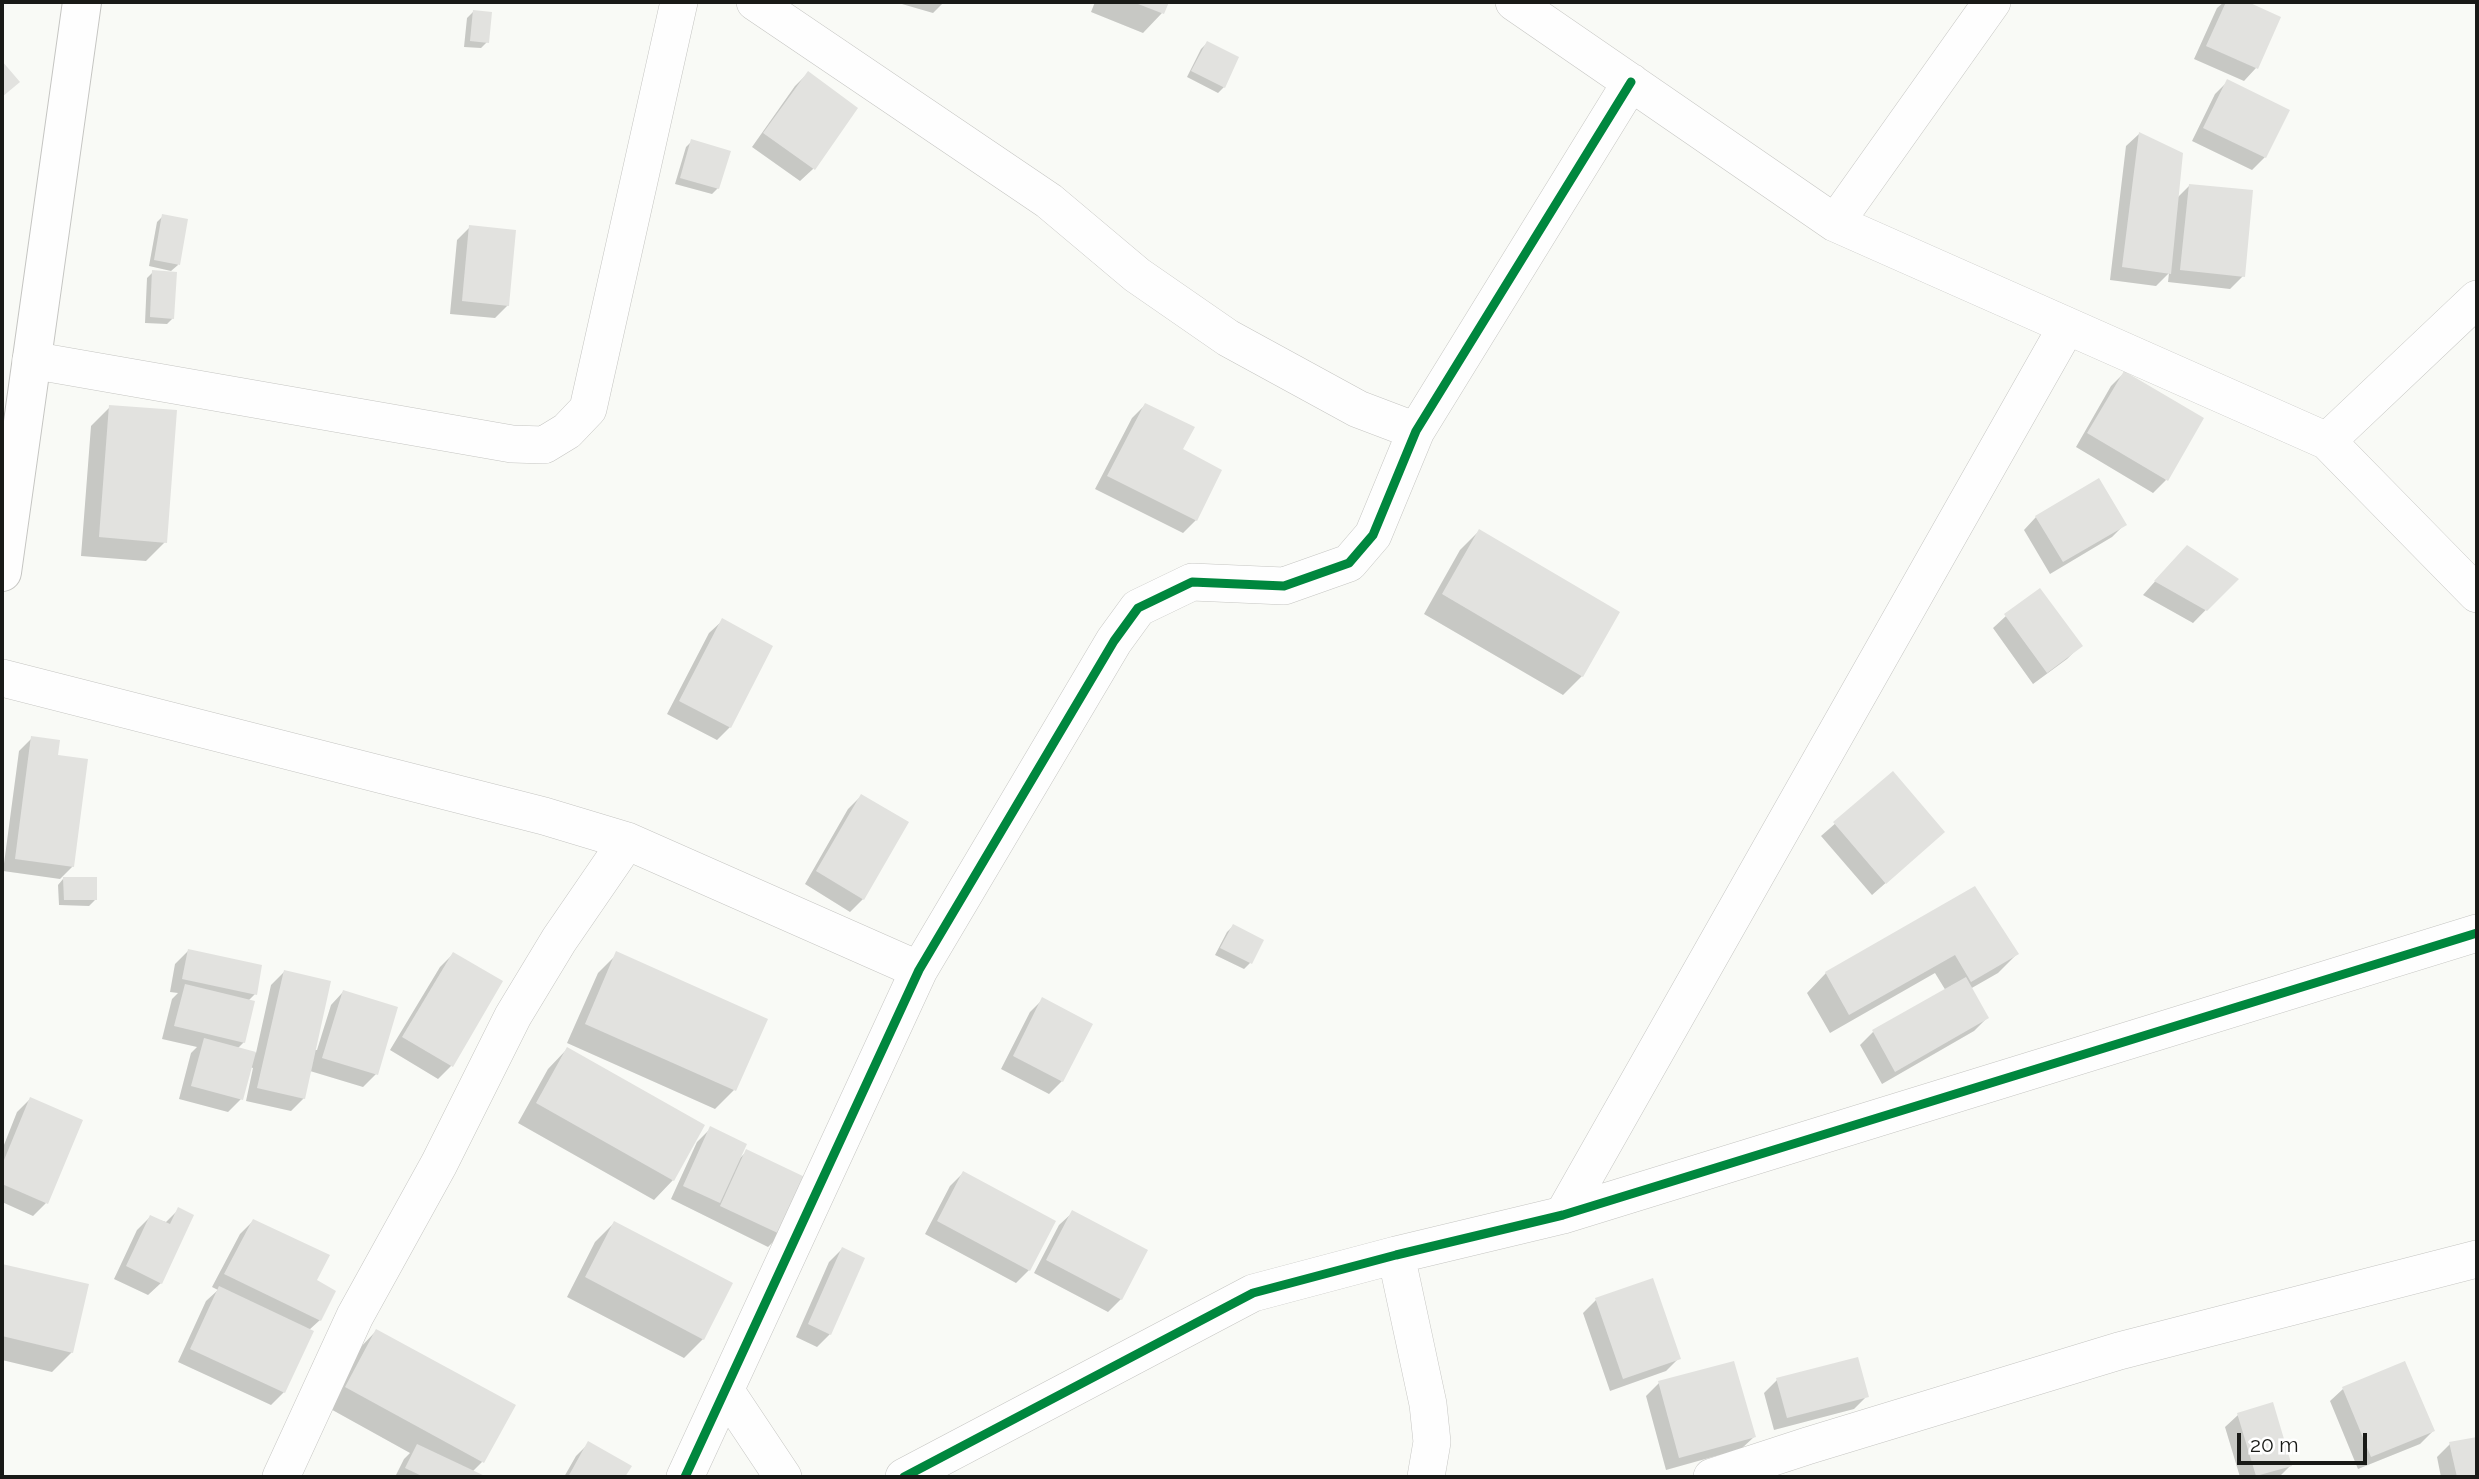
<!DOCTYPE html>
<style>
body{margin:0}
#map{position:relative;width:2479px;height:1479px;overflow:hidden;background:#f9faf6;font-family:Raleway,sans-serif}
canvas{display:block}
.frame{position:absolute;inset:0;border:4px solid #191a17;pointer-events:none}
.scale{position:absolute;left:2237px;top:1433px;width:130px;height:32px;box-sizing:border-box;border:4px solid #191a17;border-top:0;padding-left:9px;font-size:21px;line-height:24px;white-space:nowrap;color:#191a17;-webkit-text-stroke:5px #fff;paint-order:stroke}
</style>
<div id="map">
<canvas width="2479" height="1479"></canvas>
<div class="frame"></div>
<div class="scale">20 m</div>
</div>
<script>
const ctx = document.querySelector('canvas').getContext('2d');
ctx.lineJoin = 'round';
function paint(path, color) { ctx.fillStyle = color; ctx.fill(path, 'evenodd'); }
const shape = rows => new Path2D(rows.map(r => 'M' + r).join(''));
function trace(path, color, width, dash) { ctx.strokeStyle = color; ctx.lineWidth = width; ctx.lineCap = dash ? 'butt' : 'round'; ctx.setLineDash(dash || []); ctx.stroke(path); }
paint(shape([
 [895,2,944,2,933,13],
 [1095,2,1167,2,1162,13,1143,33,1091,12],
 [2224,2,2244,2,2279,18,2256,68,2244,81,2194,59,2217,8],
 [473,12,487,42,481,48,464,47,467,18],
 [1207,43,1224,87,1218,93,1187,77,1201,49],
 [808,73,813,169,800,181,752,147,795,86],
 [2228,81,2265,157,2252,170,2192,141,2215,94],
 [2139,134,2177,198,2190,185,2243,276,2230,289,2168,282,2169,273,2156,286,2110,280,2126,146],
 [692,141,718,188,712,194,675,184,686,147],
 [163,216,178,265,171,271,149,266,157,222],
 [470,227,508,305,495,318,450,314,457,240],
 [153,272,173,318,167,324,145,323,147,278],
 [2124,373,2166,480,2153,493,2076,447,2111,386],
 [1145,405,1180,449,1196,520,1183,533,1095,489,1132,418],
 [110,407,165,542,146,561,81,556,91,426],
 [2036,517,2124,525,2112,537,2050,574,2024,530],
 [1479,531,1582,676,1563,695,1424,614,1460,550],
 [2174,560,2236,579,2193,623,2143,595],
 [2006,616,2080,646,2067,659,2033,684,1993,628],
 [722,621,730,727,717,740,667,714,709,633],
 [32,738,56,757,73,866,60,879,3,871,19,751],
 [1893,773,1930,844,1872,895,1821,836],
 [861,796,863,899,850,912,805,884,848,809],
 [63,879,95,879,95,900,89,906,59,905,58,885],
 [1974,888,2017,954,1998,973,1970,989,1987,1018,1974,1031,1882,1084,1860,1045,1873,1032,1946,991,1935,973,1830,1033,1807,993,1826,973],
 [1233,926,1262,940,1250,963,1244,969,1215,955,1227,932],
 [188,951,255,994,248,1001,244,1042,237,1049,256,1053,271,985,284,972,314,1050,317,1050,331,1005,343,992,376,1074,363,1087,310,1071,304,1098,291,1111,246,1101,253,1068,250,1067,241,1099,228,1112,179,1099,191,1053,197,1047,162,1039,172,999,178,993,170,992,175,964],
 [453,954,501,982,451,1066,438,1079,390,1050,440,967],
 [617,954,735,1089,715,1109,567,1043,598,973],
 [1043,999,1062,1081,1049,1094,1001,1069,1030,1012],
 [567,1049,673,1180,654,1200,518,1123,548,1069],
 [30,1099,46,1203,33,1216,2,1202,2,1150,17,1112],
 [711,1128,738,1160,747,1151,781,1234,768,1247,671,1199,697,1142],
 [963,1173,1029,1270,1016,1283,925,1234,950,1186],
 [179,1209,161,1283,148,1295,114,1279,137,1230,150,1217,166,1222],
 [1072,1213,1121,1299,1108,1312,1034,1273,1059,1225],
 [253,1221,315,1281,320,1320,309,1330,284,1392,271,1405,178,1362,206,1301,218,1290,212,1287,240,1234],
 [614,1223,703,1339,684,1358,567,1297,595,1242],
 [842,1249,830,1334,817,1347,796,1337,829,1262],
 [2,1266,87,1285,72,1352,52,1372,2,1360],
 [1596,1300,1679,1358,1666,1371,1610,1391,1583,1313],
 [376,1331,513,1405,482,1462,472,1472,483,1477,395,1477,404,1459,410,1453,327,1407,357,1351],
 [1777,1380,1867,1396,1854,1409,1774,1430,1764,1393],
 [1659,1383,1754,1437,1741,1449,1666,1470,1646,1396],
 [2343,1389,2433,1431,2420,1444,2358,1469,2330,1401],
 [2238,1415,2290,1466,2279,1477,2240,1477,2225,1427],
 [2477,1438,2477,1477,2441,1477,2437,1457,2450,1444],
 [589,1443,629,1467,623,1477,564,1477,576,1456]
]), '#0003');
paint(shape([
 [1133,2,1169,2,1164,14],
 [2226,2,2248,2,2281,17,2258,69,2206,46],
 [473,10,492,12,489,43,470,41],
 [1207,41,1239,57,1225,88,1191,71],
 [2,61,20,82,2,97],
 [808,71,858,108,815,170,763,133],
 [2227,79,2290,110,2266,158,2203,128],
 [2139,132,2183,153,2171,274,2122,267],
 [691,139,731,151,719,189,680,178],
 [2189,184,2253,190,2245,277,2180,270],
 [162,214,188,219,180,265,154,260],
 [469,225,516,230,509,306,462,301],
 [152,270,177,272,174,319,150,317],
 [2124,371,2204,418,2168,481,2087,433],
 [1145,403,1195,427,1183,449,1222,470,1197,521,1107,476],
 [109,405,177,410,167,543,99,537],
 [2099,478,2127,525,2063,562,2035,516],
 [1479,529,1620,612,1583,677,1442,594],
 [2187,545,2239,579,2207,611,2154,581],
 [2040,588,2083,646,2047,673,2004,614],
 [722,618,773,646,731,728,679,701],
 [31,736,60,740,58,755,88,759,74,867,15,859],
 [1893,771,1945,832,1886,884,1833,822],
 [861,794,909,822,864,900,816,871],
 [63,877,97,877,97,900,64,900],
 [1975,886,2019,954,1971,982,1955,955,1849,1015,1825,972],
 [1233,924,1264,940,1252,964,1220,948],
 [188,949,262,965,257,995,182,979],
 [616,951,768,1019,736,1091,585,1024],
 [453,952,503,981,453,1067,402,1037],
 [284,970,331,981,305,1099,257,1088],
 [1966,977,1989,1018,1895,1072,1872,1030],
 [185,984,255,1001,245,1043,174,1026],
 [343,990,398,1007,378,1075,322,1058],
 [1042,997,1093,1024,1063,1082,1013,1056],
 [204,1038,256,1052,243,1100,191,1086],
 [567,1047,705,1125,674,1181,536,1103],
 [30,1097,83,1120,48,1204,2,1184,2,1165],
 [710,1126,747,1144,720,1203,683,1186],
 [746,1149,809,1179,782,1235,720,1206],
 [963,1171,1056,1221,1030,1271,937,1221],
 [178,1207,194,1215,162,1284,126,1266,150,1215,170,1224],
 [1072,1210,1148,1250,1122,1300,1046,1260],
 [253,1219,330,1255,317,1280,336,1291,321,1321,224,1274],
 [614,1221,733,1283,704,1340,585,1277],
 [842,1247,865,1258,831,1335,808,1324],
 [2,1264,89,1284,73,1353,2,1336],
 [1653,1278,1681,1359,1623,1379,1595,1298],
 [219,1286,314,1331,285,1393,190,1349],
 [376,1329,516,1405,484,1463,345,1387],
 [1858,1357,1869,1397,1787,1418,1776,1378],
 [1734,1361,1756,1437,1679,1458,1658,1381],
 [2405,1361,2435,1431,2371,1457,2342,1387],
 [2273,1402,2292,1466,2256,1476,2237,1413],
 [2477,1437,2477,1477,2457,1477,2449,1442],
 [588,1441,632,1466,625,1477,568,1477],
 [417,1444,487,1477,424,1477,405,1468]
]), '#e2e2df');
const street = shape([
 [755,2,1049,201,1137,275,1228,338,1358,409,1416,431],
 [1514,2,1835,223,2327,441,2477,594],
 [1835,223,1992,2],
 [31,360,512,444,544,445,567,431,588,409,679,2],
 [2327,441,2477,299],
 [2,678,544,816,627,841,919,970],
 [1563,1215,2067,326],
 [1396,1255,1428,1404,1432,1442,1426,1477],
 [725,1390,783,1477],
 [281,1477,355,1316,439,1164,513,1016,559,940,627,841],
 [685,1477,919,970,1114,641,1138,608,1192,582,1284,586,1349,563,1373,535,1416,431,1631,82],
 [904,1477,1253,1293,1396,1255,1563,1215,2477,933],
 [1712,1477,1807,1446,2119,1351,2477,1259]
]);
const secondary = shape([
 [2,572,82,2]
]);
trace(street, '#c5c5c2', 38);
trace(secondary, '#c5c5c2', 40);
trace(street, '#fefefe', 37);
trace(secondary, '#fefefe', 38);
trace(shape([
 [685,1477,919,970,1114,641,1138,608,1192,582,1284,586,1349,563,1373,535,1416,431,1631,82],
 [904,1477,1253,1293,1396,1255,1563,1215,2477,933]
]), '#00873e', 9);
</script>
